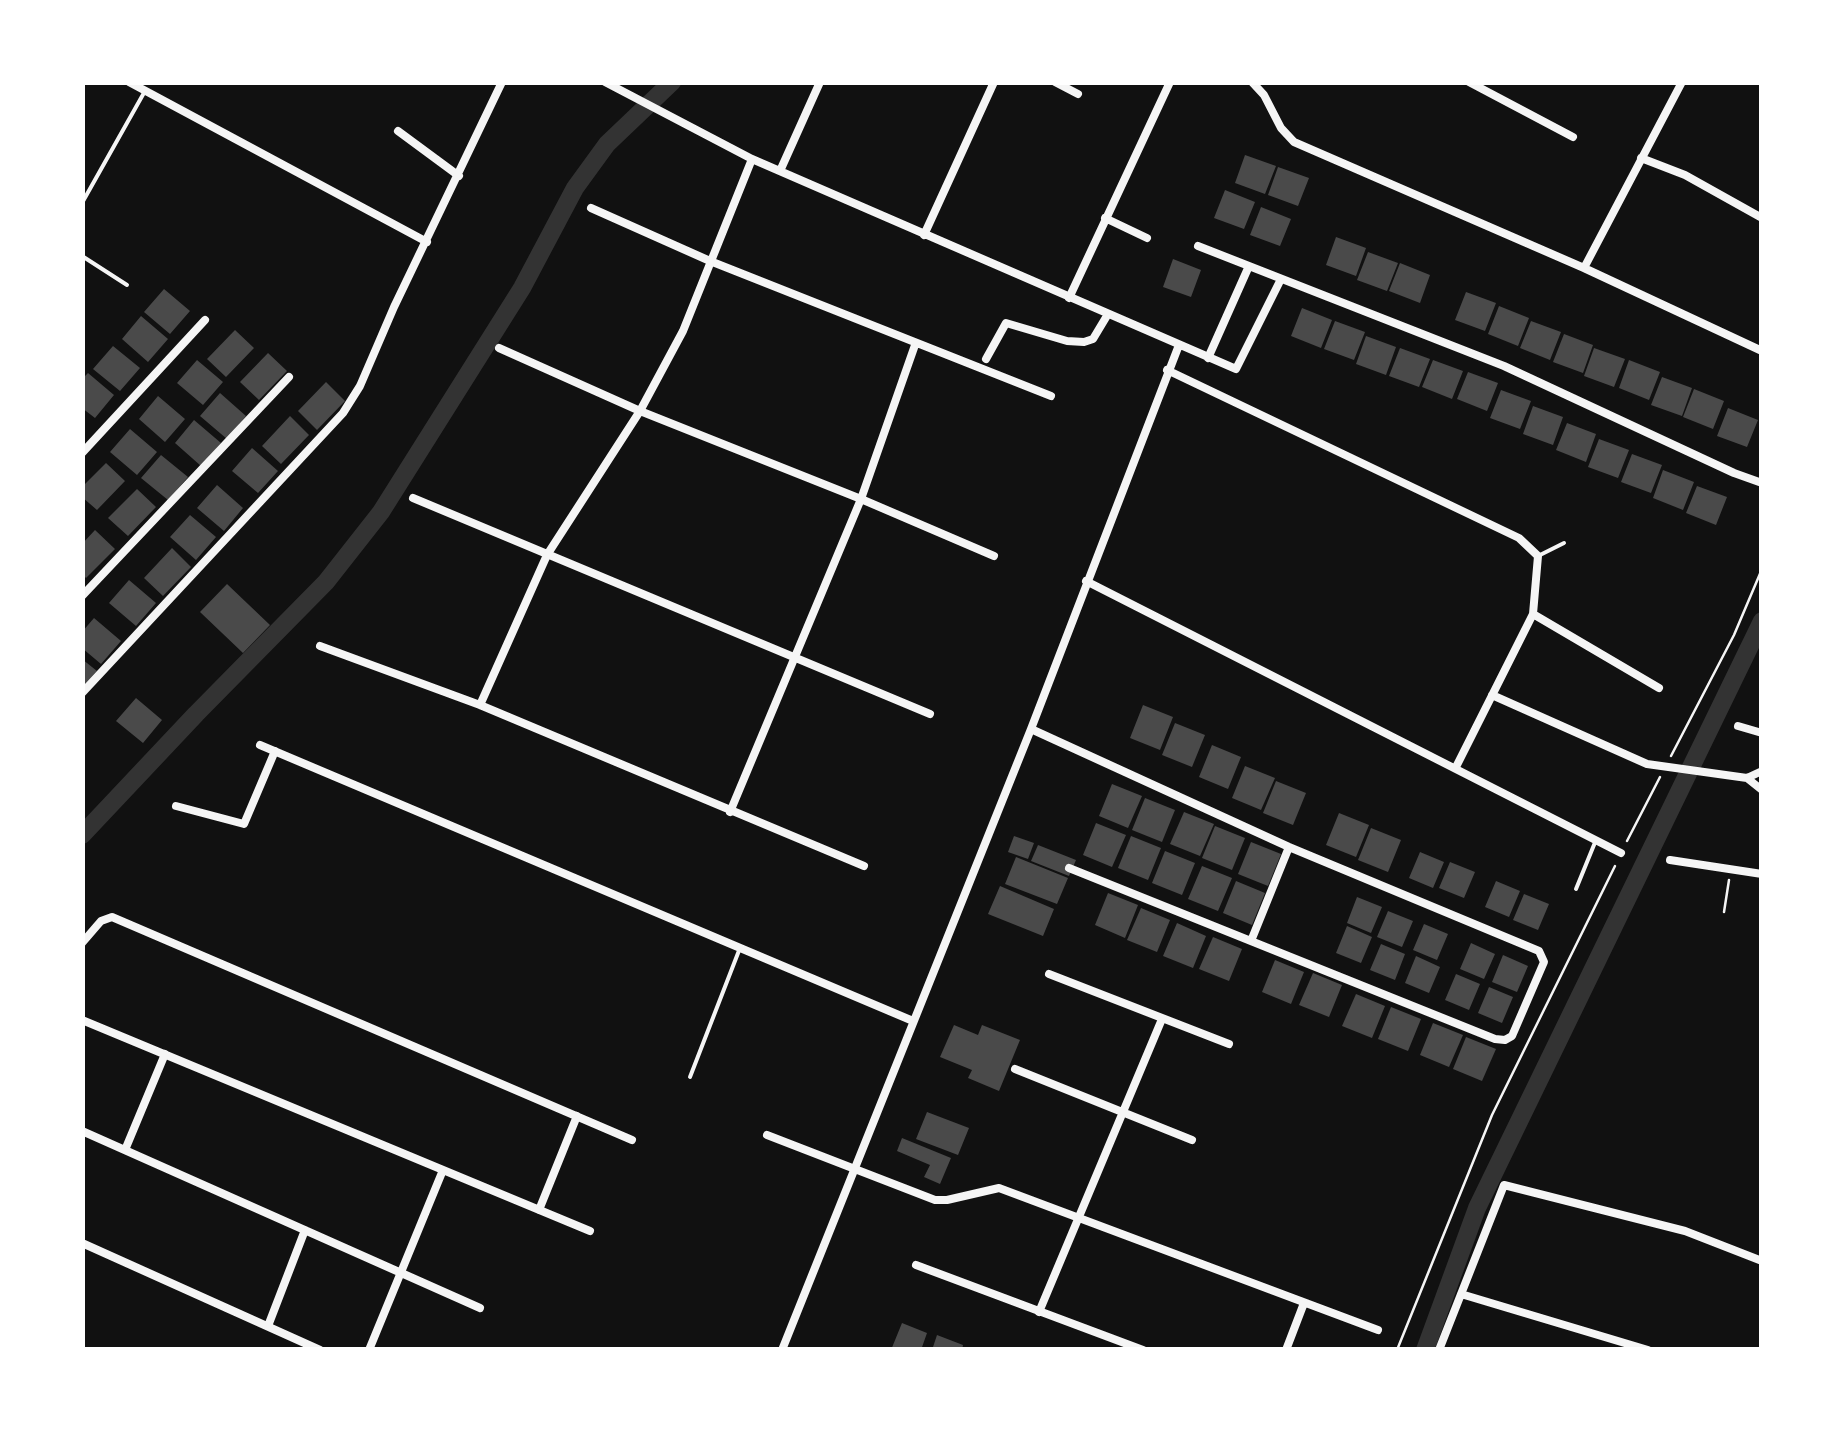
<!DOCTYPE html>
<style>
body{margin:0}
#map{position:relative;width:1844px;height:1432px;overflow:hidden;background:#111;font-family:"Crimson Pro",serif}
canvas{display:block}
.frame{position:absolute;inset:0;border:85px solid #fff;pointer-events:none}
</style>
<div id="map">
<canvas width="1844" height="1432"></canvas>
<div class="frame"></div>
</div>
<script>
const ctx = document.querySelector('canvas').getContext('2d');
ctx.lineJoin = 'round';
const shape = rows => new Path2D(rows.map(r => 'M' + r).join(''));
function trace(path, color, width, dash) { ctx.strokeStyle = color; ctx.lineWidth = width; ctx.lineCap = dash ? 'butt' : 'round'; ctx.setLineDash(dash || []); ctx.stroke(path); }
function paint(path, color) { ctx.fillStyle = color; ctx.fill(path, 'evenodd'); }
trace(shape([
 [82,835,196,714,326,582,381,512,522,288,575,188,607,144,672,82],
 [1425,1350,1477,1208,1762,621]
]), '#333', 18);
paint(shape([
 [1245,155,1276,166,1265,194,1235,183],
 [1278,167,1309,178,1298,206,1268,195],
 [1225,190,1255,202,1244,229,1214,218],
 [1261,207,1291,219,1280,246,1250,235],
 [1336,237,1366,248,1356,276,1326,265],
 [1368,252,1398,263,1387,291,1357,280],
 [1173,259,1201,270,1191,297,1163,287],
 [1400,263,1430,275,1420,303,1389,291],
 [164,289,190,311,170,334,144,312],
 [1466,292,1496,303,1485,331,1455,320],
 [1499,306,1529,318,1518,346,1488,334],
 [1302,308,1332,320,1321,348,1291,336],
 [141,316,168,339,148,362,122,339],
 [1335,321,1365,332,1354,360,1324,349],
 [1531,321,1561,332,1550,360,1520,348],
 [235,330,254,348,226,377,207,359],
 [1564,334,1593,345,1583,373,1553,362],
 [1366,336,1396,347,1386,375,1356,364],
 [113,346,140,368,120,391,93,369],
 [1400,348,1430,359,1419,387,1389,376],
 [1594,348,1625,359,1614,387,1584,376],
 [268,353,287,371,259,400,240,382],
 [197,360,223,382,203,405,177,383],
 [1433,360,1463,371,1452,399,1422,387],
 [1629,360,1660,372,1649,400,1619,388],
 [1468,372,1498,383,1487,411,1457,399],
 [88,373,114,395,95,418,82,408,82,379],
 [1662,377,1692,388,1682,416,1651,405],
 [326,382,345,401,317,430,298,411],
 [1694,389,1724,401,1713,429,1683,417],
 [1501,390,1531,401,1520,429,1490,418],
 [220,393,246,416,227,439,200,416],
 [158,396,185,419,165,442,139,419],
 [1533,406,1563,417,1553,445,1523,434],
 [1728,408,1758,420,1747,447,1717,436],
 [290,416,309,435,281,464,262,446],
 [194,420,221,443,201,466,175,443],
 [1567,423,1596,434,1586,462,1556,450],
 [130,429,157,452,137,475,110,452],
 [1599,439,1629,450,1618,478,1588,467],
 [252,448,278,471,258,493,232,471],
 [1632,454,1662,465,1651,493,1621,482],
 [161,455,188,477,168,500,141,478],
 [106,463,125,481,97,510,82,497,82,487],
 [1663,470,1694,482,1683,510,1653,498],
 [217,485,243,508,224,531,197,508],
 [1697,486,1727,497,1716,525,1686,513],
 [137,489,156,507,128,536,108,518],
 [190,515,216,537,196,560,170,537],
 [95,530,115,549,86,578,82,574,82,544],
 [172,548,191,567,163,596,144,578],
 [129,580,156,603,136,626,109,603],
 [227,584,270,625,243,653,200,612],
 [94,618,121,641,101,664,82,648,82,632],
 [82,659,97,671,82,687],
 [136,698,162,720,143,743,116,721],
 [1143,705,1173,717,1160,750,1130,738],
 [1175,723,1205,735,1192,767,1162,755],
 [1212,745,1241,757,1228,789,1199,777],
 [1245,766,1275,778,1261,810,1232,798],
 [1276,781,1306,793,1293,825,1263,813],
 [1112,784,1142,796,1128,828,1099,816],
 [1145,798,1175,810,1162,842,1132,830],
 [1184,812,1214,824,1200,856,1170,844],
 [1339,813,1369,825,1356,857,1326,845],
 [1096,823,1126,835,1112,867,1083,855],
 [1215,826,1245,838,1232,870,1202,858],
 [1371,828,1401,840,1388,872,1358,860],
 [1014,836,1034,843,1028,859,1008,852],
 [1131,836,1161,848,1148,880,1118,868],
 [1251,842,1281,854,1268,886,1238,874],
 [1038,845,1076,860,1069,876,1031,861],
 [1165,851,1195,863,1182,895,1152,883],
 [1420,852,1444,862,1433,888,1409,878],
 [1016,857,1068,878,1057,904,1005,884],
 [1450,862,1475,872,1464,898,1439,888],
 [1202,866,1232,878,1218,911,1188,899],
 [1236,881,1265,893,1252,925,1223,913],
 [1496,881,1520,891,1509,917,1485,907],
 [1000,886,1054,909,1043,936,988,914],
 [1108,893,1138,905,1125,938,1095,925],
 [1524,894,1549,904,1538,930,1513,920],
 [1357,897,1382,907,1371,933,1347,923],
 [1141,908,1170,920,1157,952,1127,940],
 [1388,911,1413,921,1402,947,1377,937],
 [1177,923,1206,936,1193,968,1163,956],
 [1424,924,1448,934,1437,960,1413,950],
 [1347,926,1372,937,1361,963,1336,953],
 [1213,937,1242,949,1229,981,1199,969],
 [1471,943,1495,954,1484,979,1460,969],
 [1381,944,1405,954,1395,980,1370,970],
 [1503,955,1528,966,1517,992,1492,982],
 [1416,956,1440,967,1429,993,1405,983],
 [1275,960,1304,972,1291,1004,1262,992],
 [1313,973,1342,985,1329,1017,1299,1005],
 [1456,974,1480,984,1469,1010,1445,1000],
 [1489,987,1513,997,1502,1023,1478,1013],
 [1356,994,1385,1006,1372,1038,1342,1026],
 [1391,1007,1421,1019,1408,1051,1378,1039],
 [1433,1023,1463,1035,1449,1067,1420,1055],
 [954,1025,978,1035,982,1025,1020,1040,999,1091,968,1078,972,1070,940,1057],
 [1466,1037,1496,1049,1482,1081,1453,1069],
 [927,1112,969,1128,958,1155,916,1139],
 [902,1138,951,1158,940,1184,924,1177,930,1165,897,1151],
 [902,1323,927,1333,921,1350,891,1350],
 [937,1335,963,1345,962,1350,932,1350]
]), '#4a4a4a');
trace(shape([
 [1671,756,1734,635,1762,569],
 [1627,841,1660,777],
 [1724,912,1729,880],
 [1397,1350,1492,1115,1615,866]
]), '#f5f5f5', 2.5);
trace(shape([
 [82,203,145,91],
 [82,256,127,285],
 [1538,556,1564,543],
 [1576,889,1596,840],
 [690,1077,740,948]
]), '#f5f5f5', 4);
trace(shape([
 [129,82,427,242],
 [605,82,752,159,1236,369,1281,279],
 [1055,82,1078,94],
 [1252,82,1264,95,1281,128,1294,142,1584,268,1762,351],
 [1469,82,1573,137],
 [398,131,459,176],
 [1641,158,1685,175,1762,218],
 [780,171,820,82],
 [591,208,710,261,1051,396],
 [1105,218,1147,238],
 [924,235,994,82],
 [1198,246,1504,366,1734,473,1762,483],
 [1584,268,1682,82],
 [1069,298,1170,82],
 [499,348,640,411,861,499,994,556],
 [1208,358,1249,266],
 [986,359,1006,323,1067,341,1084,342,1093,339,1108,314],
 [1167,370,1519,538,1538,556,1533,614,1659,688],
 [82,453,205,320],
 [413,498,930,714],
 [1086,581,1621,853],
 [82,596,289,377],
 [320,646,480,705,864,866],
 [82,693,343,413,360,386,394,307,502,82],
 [1492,695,1647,764,1747,778,1762,771],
 [480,705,547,555,640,411,683,331,752,159],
 [1738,726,1762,733],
 [1031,729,1289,847,1539,951,1544,962,1512,1036,1505,1040,1495,1039,1069,868],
 [260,745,913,1021],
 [1456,767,1533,614],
 [1747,778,1762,790],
 [176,806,244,824,275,751],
 [730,812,861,499,915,345],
 [1670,860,1762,874],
 [1251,941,1289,847],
 [82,943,101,921,112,917,632,1140],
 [1049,974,1229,1044],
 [82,1020,590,1231],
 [1015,1069,1192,1140],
 [82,1131,480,1308],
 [767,1135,935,1200,947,1200,999,1188,1378,1330],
 [125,1150,165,1054],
 [539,1210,577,1116],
 [82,1243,320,1350],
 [916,1265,1143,1350],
 [1461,1294,1648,1350],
 [1039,1312,1162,1019],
 [268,1326,305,1230],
 [369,1350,443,1170],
 [782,1350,1031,729,1179,345],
 [1286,1350,1304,1303],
 [1439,1350,1504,1185,1685,1231,1762,1261]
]), '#f5f5f5', 8);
</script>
